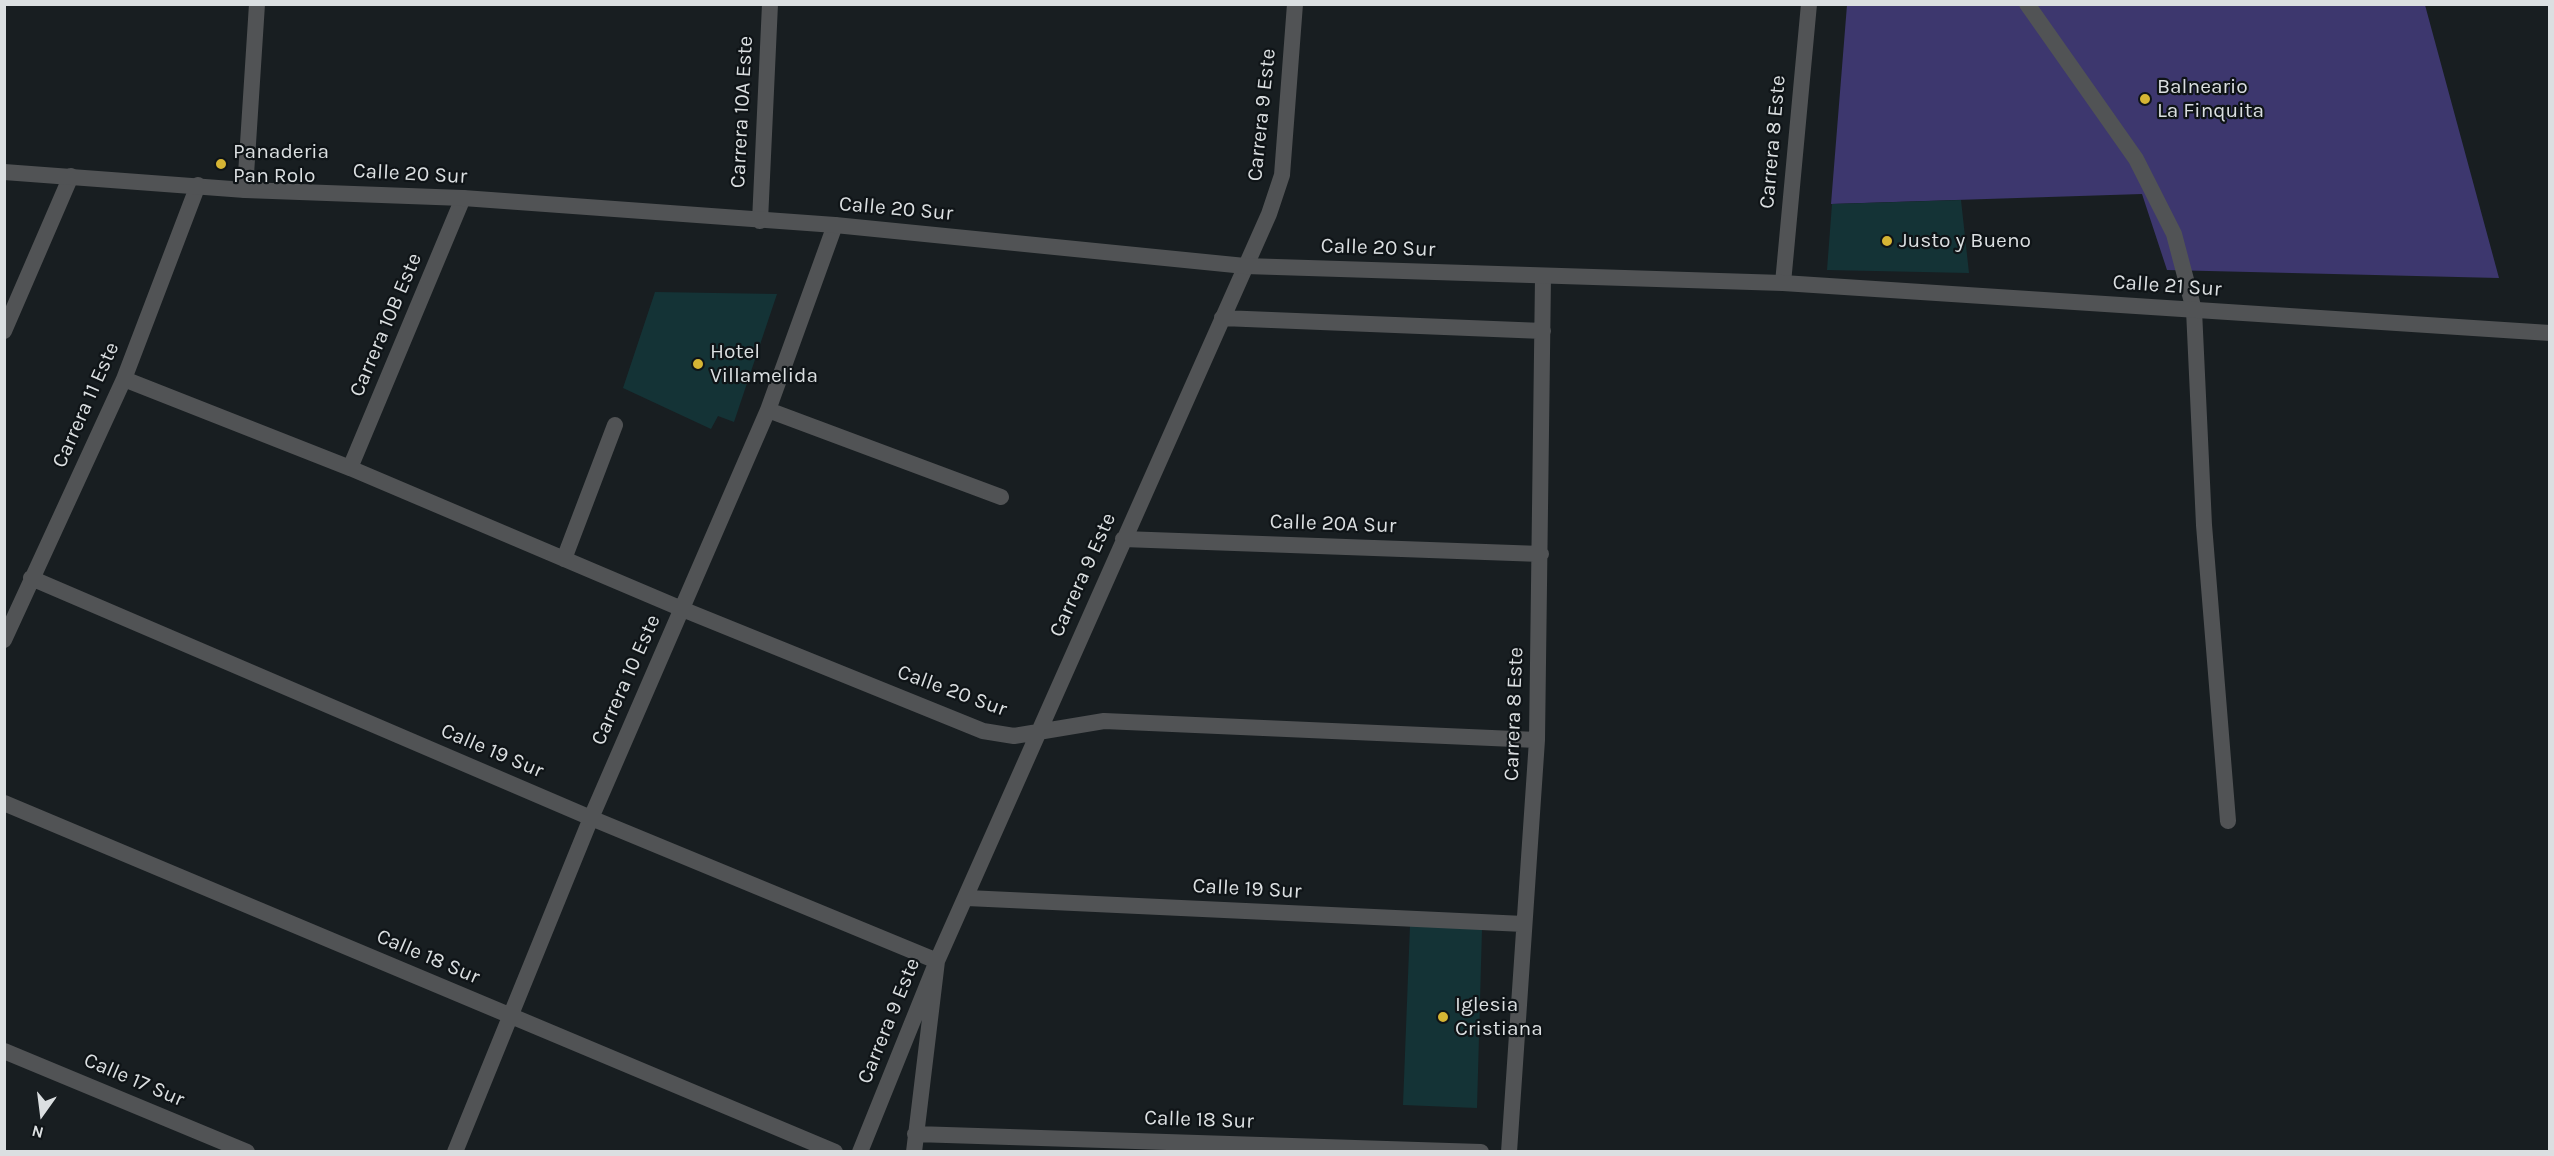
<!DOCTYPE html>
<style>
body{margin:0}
#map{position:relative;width:2554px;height:1156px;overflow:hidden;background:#181e21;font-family:Karla,sans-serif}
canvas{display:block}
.frame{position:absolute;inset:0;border:6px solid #dbdfe1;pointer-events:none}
.north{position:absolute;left:12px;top:1084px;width:60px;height:60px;-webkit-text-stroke:4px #0f1417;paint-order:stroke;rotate:194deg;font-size:16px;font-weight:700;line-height:24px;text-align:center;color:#dbdfe1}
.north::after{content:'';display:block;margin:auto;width:21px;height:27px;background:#dbdfe1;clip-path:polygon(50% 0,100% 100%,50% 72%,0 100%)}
</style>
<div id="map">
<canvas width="2554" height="1156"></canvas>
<div class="frame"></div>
<div class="north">N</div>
</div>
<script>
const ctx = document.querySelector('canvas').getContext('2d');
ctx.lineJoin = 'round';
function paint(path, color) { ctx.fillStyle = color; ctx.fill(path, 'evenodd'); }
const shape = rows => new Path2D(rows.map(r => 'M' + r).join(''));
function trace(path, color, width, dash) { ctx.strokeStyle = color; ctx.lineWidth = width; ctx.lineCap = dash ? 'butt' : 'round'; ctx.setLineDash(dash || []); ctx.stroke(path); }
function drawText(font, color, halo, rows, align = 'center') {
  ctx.font = font + ' Karla,sans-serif'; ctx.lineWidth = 4.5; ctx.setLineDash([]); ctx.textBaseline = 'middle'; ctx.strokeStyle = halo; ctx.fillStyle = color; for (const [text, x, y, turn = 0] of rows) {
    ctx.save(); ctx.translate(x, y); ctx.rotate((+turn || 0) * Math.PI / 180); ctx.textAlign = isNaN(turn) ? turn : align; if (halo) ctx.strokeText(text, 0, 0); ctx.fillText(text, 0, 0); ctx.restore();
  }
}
paint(shape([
 [1847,5,2425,5,2499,278,2167,270,2142,194,1831,204]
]), '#3d376e');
paint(shape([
 [1961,200,1969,273,1827,270,1832,204],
 [655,292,777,294,734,422,718,416,711,429,623,388],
 [1410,925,1482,929,1477,1108,1403,1105]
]), '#143336');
trace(shape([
 [2027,4,2136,159,2174,234,2194,310,2204,525,2228,821]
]), '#515355', 16);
trace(shape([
 [245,190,257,4],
 [760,221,770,4],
 [1783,283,1809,4],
 [1222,318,1543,331],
 [4,331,71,176],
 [124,379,350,468,682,609,983,731,1014,736,1104,721,1537,740],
 [768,410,1001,497],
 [350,468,463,198],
 [1123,539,1541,554],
 [564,559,615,425],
 [31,578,591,818,937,961,914,1152],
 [4,640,124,379,198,185],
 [4,803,835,1152],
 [967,898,1524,924],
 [4,1051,247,1152],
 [915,1134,1481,1152],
 [455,1152,591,818,768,410,835,225],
 [860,1152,937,961,1269,214,1282,175,1295,4],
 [1509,1152,1537,740,1543,277]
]), '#515355', 16);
trace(shape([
 [4,172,245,190,463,198,835,225,1245,266,1783,283,2550,333]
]), '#515355', 16);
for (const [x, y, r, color] of [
 [2145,99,6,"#d6b534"],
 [221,164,6,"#d6b534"],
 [1887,241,6,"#d6b534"],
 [698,364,6,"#d6b534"],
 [1443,1017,6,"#d6b534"]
]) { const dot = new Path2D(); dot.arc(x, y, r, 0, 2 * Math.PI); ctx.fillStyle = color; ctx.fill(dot); trace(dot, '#0f1417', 2); }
drawText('21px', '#dbdfe1', '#0f1417', [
 ["Balneario",2157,87],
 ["La Finquita",2157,111],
 ["Panaderia",233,152],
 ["Pan Rolo",233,176],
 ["Justo y Bueno",1899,241],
 ["Hotel",710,352],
 ["Villamelida",710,376],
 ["Iglesia",1455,1005],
 ["Cristiana",1455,1029]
], 'left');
drawText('21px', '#dbdfe1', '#0f1417', [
 ["Carrera 10A Este",742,112,-87],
 ["Carrera 9 Este",1262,115,-84],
 ["Carrera 8 Este",1773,142,-85],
 ["Calle 20 Sur",410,174,3],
 ["Calle 20 Sur",896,209,5],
 ["Calle 20 Sur",1378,248,2],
 ["Calle 21 Sur",2167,286,4],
 ["Carrera 10B Este",386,325,-67],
 ["Carrera 11 Este",86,405,-66],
 ["Calle 20A Sur",1333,524,2],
 ["Carrera 9 Este",1083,575,-66],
 ["Carrera 10 Este",626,680,-66],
 ["Calle 20 Sur",952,691,20],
 ["Carrera 8 Este",1514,714,-88],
 ["Calle 19 Sur",492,751,23],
 ["Calle 19 Sur",1247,889,3],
 ["Calle 18 Sur",428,957,23],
 ["Carrera 9 Este",889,1021,-68],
 ["Calle 17 Sur",134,1080,23],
 ["Calle 18 Sur",1199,1120,2]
]);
</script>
